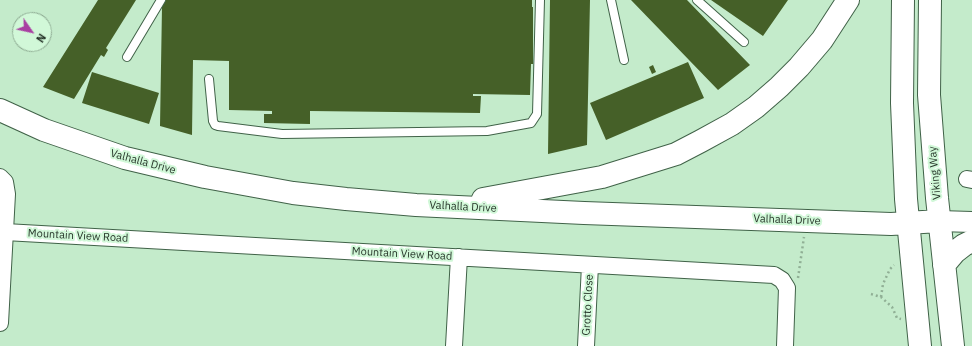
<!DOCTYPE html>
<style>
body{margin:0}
#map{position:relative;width:972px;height:346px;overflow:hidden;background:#c4ebcb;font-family:"IBM Plex Sans",sans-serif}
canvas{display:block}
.north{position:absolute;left:12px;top:12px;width:40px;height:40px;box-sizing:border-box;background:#d1f8d8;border:1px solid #8daa92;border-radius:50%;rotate:124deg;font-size:11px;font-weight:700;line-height:16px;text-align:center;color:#27362a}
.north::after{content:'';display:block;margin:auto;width:14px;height:18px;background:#a940a2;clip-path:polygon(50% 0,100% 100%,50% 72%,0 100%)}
</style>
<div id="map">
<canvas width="972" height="346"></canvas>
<div class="north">N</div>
</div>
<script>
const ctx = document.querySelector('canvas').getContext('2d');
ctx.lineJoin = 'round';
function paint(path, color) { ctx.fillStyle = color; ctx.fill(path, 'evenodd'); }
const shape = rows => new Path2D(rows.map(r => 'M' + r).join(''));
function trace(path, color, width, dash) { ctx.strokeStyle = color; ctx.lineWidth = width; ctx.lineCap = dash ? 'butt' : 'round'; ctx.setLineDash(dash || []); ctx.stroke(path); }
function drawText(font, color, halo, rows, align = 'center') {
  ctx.font = font + ' "IBM Plex Sans",sans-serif'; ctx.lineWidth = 4; ctx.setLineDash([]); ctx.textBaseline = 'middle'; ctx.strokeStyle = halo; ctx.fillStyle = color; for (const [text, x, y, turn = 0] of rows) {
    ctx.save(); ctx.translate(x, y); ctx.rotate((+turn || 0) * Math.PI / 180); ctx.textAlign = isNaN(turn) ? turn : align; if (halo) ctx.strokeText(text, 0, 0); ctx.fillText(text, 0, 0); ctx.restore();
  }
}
paint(shape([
 [98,0,136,0,106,48,108,50,104,57,101,55,74,99,43,87],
 [166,0,532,0,532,7,533,7,533,64,531,64,530,95,473,94,473,96,481,96,480,113,310,111,310,124,264,123,264,114,272,114,272,111,229,110,229,61,193,60,192,135,160,126,162,7],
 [550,0,590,0,587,145,548,154],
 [631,0,687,0,750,65,718,90],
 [711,0,788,0,763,36],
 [688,62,704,98,606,140,590,103],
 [653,65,656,72,652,74,649,67],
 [92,72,159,93,149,124,82,103]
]), '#456028');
const service = shape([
 [611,0,624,60],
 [697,0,744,42],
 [127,57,161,0],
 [209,79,213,121,215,125,218,126,282,134,487,131,531,123,537,114,540,0]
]);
const minor = shape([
 [0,177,5,182,7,194,0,323],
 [967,179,972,180],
 [5,232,774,275,782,280,787,288,785,346],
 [454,346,459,257],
 [586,346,590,265]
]);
const tertiary = shape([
 [939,221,972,222]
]);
const secondary = shape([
 [903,0,902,103,906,199,920,346],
 [930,0,929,95,937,198,953,346],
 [0,110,44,130,125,158,205,177,293,193,346,199,416,205,584,213,891,224,939,221],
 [483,199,602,177,676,154,701,141,732,124,756,107,779,87,799,67,822,40,848,0],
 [944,265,955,252,964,245,972,241]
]);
trace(service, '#406248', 10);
trace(minor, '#406248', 18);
trace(tertiary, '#406248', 22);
trace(secondary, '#406248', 24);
trace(shape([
 [798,278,804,237],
 [871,294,881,297,892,307,897,318,901,319],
 [881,297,883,284,890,269,894,265]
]), '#90af95', 2.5, [2, 3]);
trace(service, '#fff', 8);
trace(minor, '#fff', 16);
trace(tertiary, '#fff', 20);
trace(secondary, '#fff', 22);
drawText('11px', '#27362a', '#d1f8d8', [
 ["Valhalla Drive",143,162,15],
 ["Viking Way",935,173,-95],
 ["Valhalla Drive",463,207,3],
 ["Valhalla Drive",787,220,2],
 ["Mountain View Road",78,236,3],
 ["Mountain View Road",402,254,3],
 ["Grotto Close",588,305,-87]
]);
</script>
